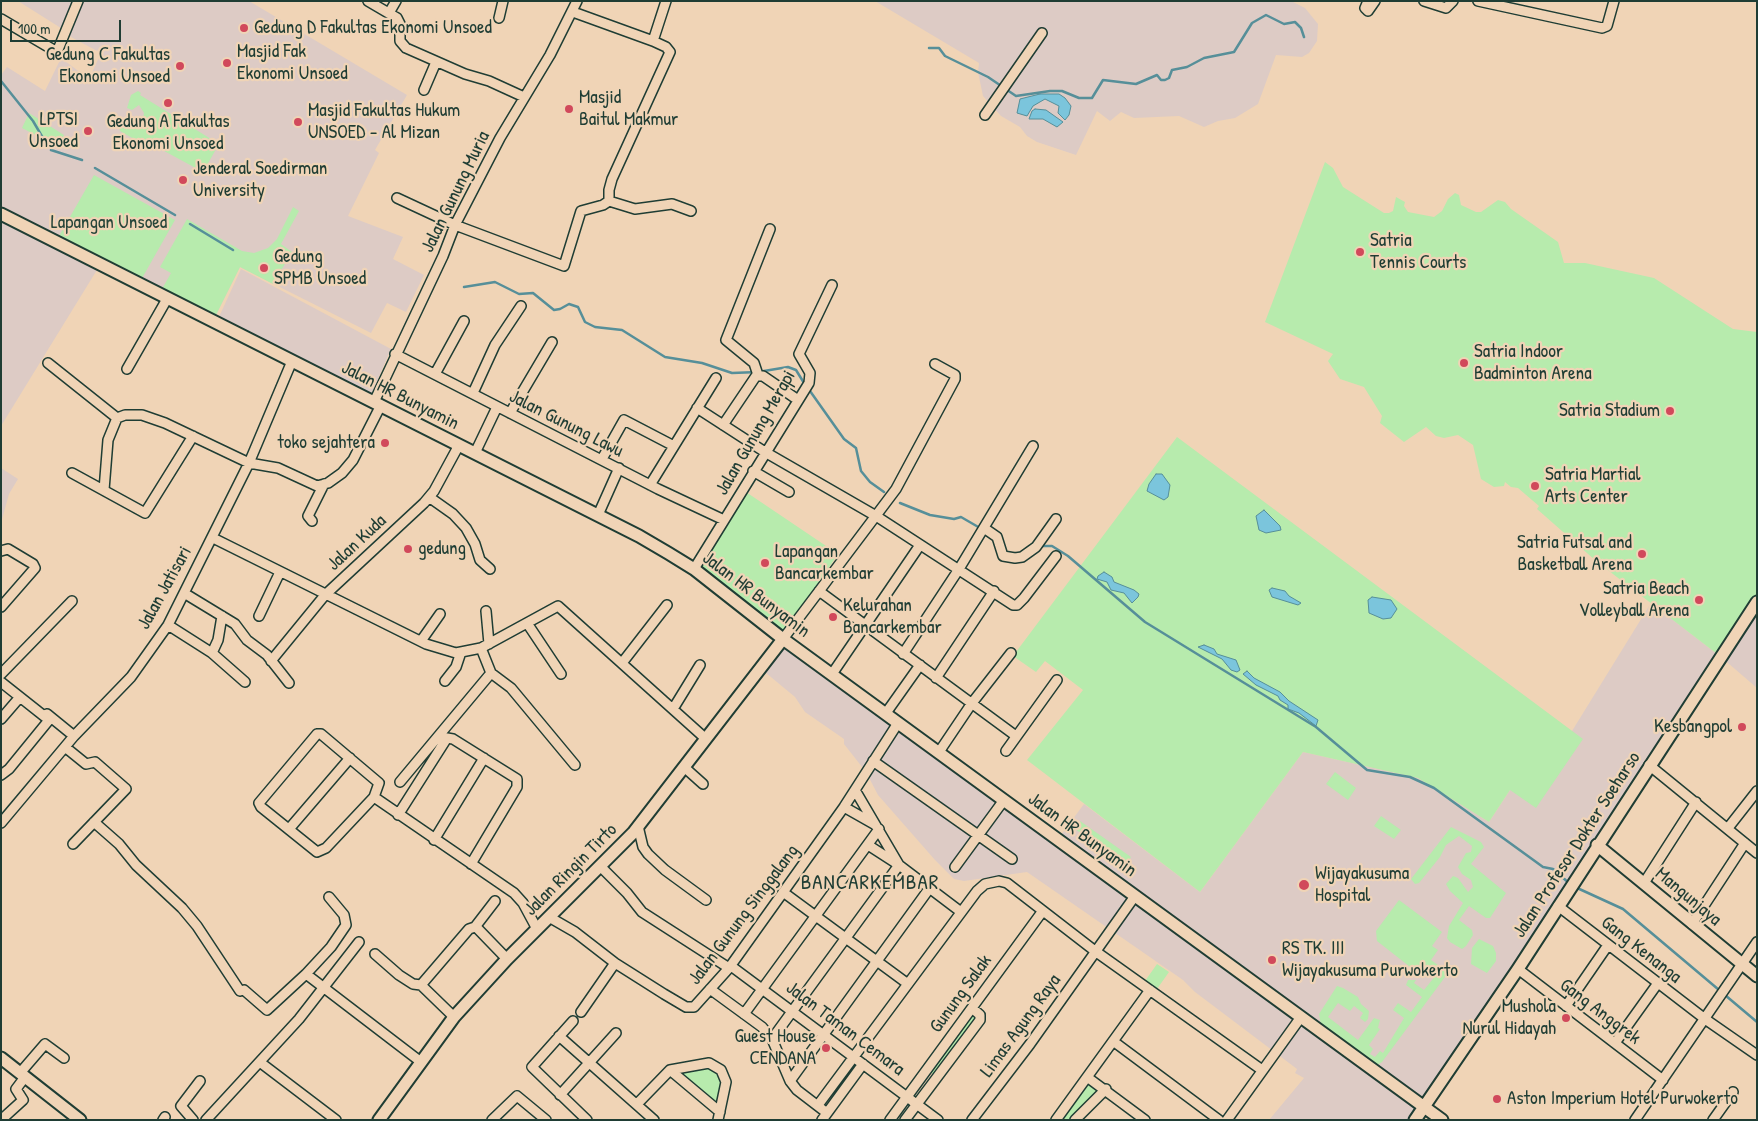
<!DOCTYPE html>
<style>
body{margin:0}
#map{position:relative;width:1758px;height:1121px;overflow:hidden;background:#f0d4b6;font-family:"Patrick Hand",sans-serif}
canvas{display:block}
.frame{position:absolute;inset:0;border:2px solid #1f3d34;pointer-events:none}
.scale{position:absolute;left:10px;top:20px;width:111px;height:22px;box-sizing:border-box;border:2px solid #1f3d34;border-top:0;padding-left:6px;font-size:15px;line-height:18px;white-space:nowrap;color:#1f3d34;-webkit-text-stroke:4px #f0d4b6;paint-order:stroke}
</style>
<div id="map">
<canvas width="1758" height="1121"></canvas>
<div class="frame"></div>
<div class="scale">100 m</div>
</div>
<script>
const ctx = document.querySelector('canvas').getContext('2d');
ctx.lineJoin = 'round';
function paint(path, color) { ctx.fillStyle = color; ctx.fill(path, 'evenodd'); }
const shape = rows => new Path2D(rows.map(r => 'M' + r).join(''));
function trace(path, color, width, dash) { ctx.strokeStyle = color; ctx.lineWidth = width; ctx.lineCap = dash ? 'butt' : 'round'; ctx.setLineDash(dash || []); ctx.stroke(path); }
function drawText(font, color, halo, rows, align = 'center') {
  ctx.font = font + ' "Patrick Hand",sans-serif'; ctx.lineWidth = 4.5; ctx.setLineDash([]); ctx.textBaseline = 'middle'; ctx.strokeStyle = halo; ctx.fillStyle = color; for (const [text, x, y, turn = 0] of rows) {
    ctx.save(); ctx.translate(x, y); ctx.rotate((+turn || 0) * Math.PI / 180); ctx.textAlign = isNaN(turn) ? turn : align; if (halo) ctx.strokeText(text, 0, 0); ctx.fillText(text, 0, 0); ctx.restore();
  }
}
paint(shape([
 [18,1,76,1,64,30],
 [82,1,249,1,407,95,375,150,379,153,348,216,403,237,393,259,424,275,406,312,387,303,371,333,240,267,216,315,141,280,1,206,1,75,7,67,45,91,61,58,89,79,101,53,69,36],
 [875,1,1291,1,1305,8,1318,24,1317,41,1309,53,1302,57,1276,55,1258,104,1235,118,1218,121,1204,127,1179,116,1134,118,1121,112,1110,121,1097,111,1076,155,1037,142,1027,136,1020,127,1001,116,983,96,978,72,979,63],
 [1,214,100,265,1,426],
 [241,269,391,349,370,397,218,319],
 [1,468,18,479,9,494,1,523],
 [1757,600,1757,688,1721,657,1415,1120,1269,1120,1304,1078,1295,1073,1297,1069,1195,992,1183,980,1027,872,964,881,954,879,935,860,878,795,866,772,844,744,844,739,805,712,795,697,760,668,783,639,1058,839,1084,804,1200,892,1303,752,1418,778,1489,822,1510,790,1572,731,1651,603,1721,657]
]), '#ddcbc5');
paint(shape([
 [138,91,141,93,140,95,219,144,203,172,142,139,134,139,120,131,118,123,122,118,131,121,136,127,142,122,144,113,139,105,132,110,127,108,131,95],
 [29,113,64,135,62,139,51,143,22,128],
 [1325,162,1333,168,1343,187,1384,213,1389,213,1393,211,1396,197,1405,202,1404,206,1408,212,1434,217,1442,211,1448,199,1455,193,1459,195,1461,205,1476,212,1481,212,1498,200,1505,202,1511,209,1558,242,1564,263,1585,263,1654,278,1733,329,1757,332,1757,600,1721,657,1596,561,1537,509,1539,506,1518,488,1511,487,1505,482,1504,486,1494,487,1481,479,1473,445,1458,435,1444,438,1436,436,1426,427,1404,442,1380,423,1382,416,1364,387,1340,379,1328,361,1333,354,1265,322],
 [94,175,175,220,141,280,59,236],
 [293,207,299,211,281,244,292,252,273,284,240,267,216,315,162,289,171,273,160,267,187,219,242,251,254,253,268,248,277,239],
 [1177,437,1583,739,1536,808,1510,790,1489,822,1418,778,1303,752,1200,892,1027,760,1083,690,1045,661,1036,672,1013,656],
 [746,492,838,554,784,634,692,572],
 [1335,772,1356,788,1348,800,1326,784],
 [1381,816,1401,830,1394,839,1374,826],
 [1080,821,1131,857,1124,866,1105,852,1102,856,1097,852,1100,847,1075,829],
 [1451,827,1481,842,1484,847,1471,864,1506,893,1490,918,1486,918,1469,906,1459,920,1472,930,1473,935,1466,946,1462,949,1450,942,1447,938,1449,926,1463,903,1450,891,1446,884,1453,876,1458,878,1468,892,1473,887,1471,880,1462,874,1458,867,1466,853,1471,852,1472,846,1459,836,1446,845,1440,857,1419,883,1415,884,1411,879],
 [1399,900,1442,932,1432,946,1438,950,1431,960,1442,968,1447,967,1448,973,1382,1062,1376,1066,1321,1025,1319,1014,1337,986,1343,988,1358,997,1361,1004,1369,1011,1368,1019,1365,1022,1360,1018,1363,1013,1354,1006,1350,1011,1338,1003,1328,1017,1358,1040,1374,1018,1380,1020,1378,1028,1380,1029,1369,1045,1373,1049,1370,1054,1375,1057,1380,1051,1383,1053,1404,1018,1393,1010,1398,1003,1411,1012,1422,997,1406,985,1408,980,1416,980,1414,983,1424,990,1436,975,1426,967,1423,971,1419,965,1414,970,1377,941,1376,931],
 [1479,939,1493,946,1496,953,1496,961,1487,973,1471,964,1472,948],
 [1157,964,1169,972,1157,989,1145,981],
 [971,1011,979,1018,936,1076,928,1070],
 [702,1065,716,1068,723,1081,718,1107,680,1075],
 [1088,1081,1103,1090,1072,1120,1059,1120]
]), '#b7ebad');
const water = shape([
 [1040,94,1059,94,1065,98,1071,106,1069,115,1065,120,1058,113,1059,106,1045,99,1033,106,1027,116,1017,113,1020,99,1040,94],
 [1035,109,1046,110,1063,122,1057,127,1043,119,1029,119,1032,111,1035,109],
 [1156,474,1162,474,1170,485,1168,497,1164,500,1147,491,1149,484,1156,474],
 [1264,510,1280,526,1281,530,1266,533,1259,530,1256,516,1264,510],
 [1104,572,1112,577,1114,582,1134,590,1139,594,1138,597,1132,603,1124,593,1111,590,1107,582,1097,579,1098,576,1104,572],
 [1272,588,1285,591,1289,596,1301,603,1298,605,1272,597,1269,590,1272,588],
 [1372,597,1391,600,1397,609,1391,618,1383,619,1369,613,1368,600,1372,597],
 [1204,645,1214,649,1217,654,1236,660,1240,670,1237,672,1231,670,1222,659,1198,647,1204,645],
 [1247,671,1254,678,1280,692,1289,701,1318,720,1316,726,1299,713,1288,709,1288,705,1280,700,1278,696,1256,685,1243,674,1247,671]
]);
paint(water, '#7bc5dc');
trace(water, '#568f99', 1);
trace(shape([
 [929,48,939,48,945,56,988,77,1016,96,1050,91,1062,91,1079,98,1092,98,1103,80,1136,84,1157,75,1161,80,1165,80,1169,78,1172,70,1187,67,1204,58,1234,52,1252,23,1266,15,1284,24,1295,22,1301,28,1304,37],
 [1,81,33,121,47,145],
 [51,150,82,160],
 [95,168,175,215],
 [190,224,233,250],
 [464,287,495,282,519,294,533,293,554,310,560,309,569,304,578,307,585,322,595,327,622,330,665,357,702,363,732,373,758,372,788,367,796,370,804,383],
 [810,391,844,439,856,448,861,471,870,482,884,492],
 [900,503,930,515,954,519,961,517,980,528],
 [1040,546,1052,546,1068,556,1145,622,1316,727,1367,770,1410,777,1434,788,1532,859,1543,867,1553,869,1570,884],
 [1575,887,1623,909,1757,1022]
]), '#568f99', 2.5);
const street = shape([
 [368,1,397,18,400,24,400,41,406,48,465,74,489,81,524,97],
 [1368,1,1365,8,1368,11,1375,1],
 [1424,1,1446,8,1453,1],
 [1478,1,1602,28,1607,26,1614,1],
 [573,12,653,41,666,47,670,52,612,179,609,190,609,201],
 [389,13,396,1],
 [499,18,503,1],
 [1,19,57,52,78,1],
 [653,41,666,1],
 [424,90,436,62],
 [985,115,1042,33],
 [397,198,455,225,564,266,581,211,603,205,609,201],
 [609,201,635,209,672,204,691,211],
 [395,354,658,489,724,520],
 [48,363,117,418],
 [127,369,167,299],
 [435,374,464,321],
 [758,375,754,363,726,340,770,229],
 [473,393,495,345,521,306],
 [374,402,443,256,455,225,500,138,550,55,577,1],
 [697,408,765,452,876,516,1013,605,1017,605,1024,598,1056,556],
 [510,413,552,342],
 [723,425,756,376,763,376,798,400],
 [475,453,497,407],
 [602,459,624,420,672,445],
 [753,471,789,492],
 [72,473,145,513,193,436],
 [650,485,716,378],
 [104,490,108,440,117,418,125,415,142,415,165,423,249,463,278,468,317,486,328,483,342,473,353,460,381,405],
 [429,497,453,514,466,528,475,544,480,560,490,569],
 [598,515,619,468],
 [312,521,308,516,324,484],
 [984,528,997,537,1003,556,1015,558,1022,557,1036,547,1056,519],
 [213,538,426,644,456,653,481,648,558,606,706,739],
 [1,551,8,549,33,564,35,568,1,607],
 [694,569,809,383,810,373,799,354,832,285],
 [819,591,1016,736],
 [184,593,235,624,247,640,267,655,289,683],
 [486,611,489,644],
 [259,616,280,572],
 [527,623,561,674],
 [168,625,212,653,245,682],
 [783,639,896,489,955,379,955,375,935,364],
 [421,641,440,614],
 [481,648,491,673,511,688,575,765],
 [212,653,218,640,222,616],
 [903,654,959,569,1033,446],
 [271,661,325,595,424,503,434,491,459,445],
 [622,663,667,605],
 [1,674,72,601],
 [832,674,920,545],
 [936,678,994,591],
 [445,681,456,667,461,652],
 [1,682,49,720,9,769,1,775],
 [673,709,700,665],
 [886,713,920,665],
 [47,714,74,736],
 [1,719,20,697],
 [317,734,321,734,379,783,374,797,326,848,317,852,261,807,259,803,317,734],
 [65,747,86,764,95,762,126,789,73,844],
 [1006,751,1057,680],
 [939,752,972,703,1011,653],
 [873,761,1012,859],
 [1649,765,1757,853],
 [684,767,703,784],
 [400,782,491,673],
 [855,790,899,865,961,912],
 [374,797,514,893,523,903,537,929],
 [844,807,874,824],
 [398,815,447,738,453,739,517,779,517,787,471,864],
 [94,822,119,844,136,865,182,908,197,926,240,991,244,990,267,1010,306,974,421,1062],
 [1,823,74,736,131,677,168,625,249,463,292,361],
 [638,826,643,847,648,854,665,870,706,900],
 [1728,828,1757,791],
 [289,829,350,758],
 [434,840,484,758],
 [600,866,627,893,642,912,729,968],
 [955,867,1004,800],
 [1644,883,1696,802],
 [783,892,908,984],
 [1558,906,1705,1019,1757,1055],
 [549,917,575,932,615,963,664,994,686,1007,694,1007,729,968,844,807,898,723],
 [1692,924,1745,843],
 [475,927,495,901],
 [375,954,399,975,413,984,421,985],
 [731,966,938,1120],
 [1518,969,1663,1080],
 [306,974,331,947,346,925,344,915,329,897],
 [710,989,762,1027,772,1039,790,1081,797,1090,827,1113],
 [1566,1006,1608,945],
 [581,1012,615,963],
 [744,1014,879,829],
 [454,1017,421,985,469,929,475,927,478,929,507,959],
 [573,1021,532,1067,587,1120],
 [559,1036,654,1120],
 [772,1039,899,865,868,845],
 [1113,1041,1219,1120],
 [1615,1043,1658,983],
 [261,1063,336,1120],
 [670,1070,720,1112],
 [20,1073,45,1044,64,1058],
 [1087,1077,1145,1120],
 [790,1081,929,889],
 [560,1095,616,1033],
 [637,1104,670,1070,709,1063,721,1070,726,1082,718,1120],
 [818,1105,977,891,985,884,999,881,1007,883,1095,951,1262,1070],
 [1,1120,23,1100,16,1089,25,1077],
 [163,1120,165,1117],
 [193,1120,181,1106,200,1081],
 [206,1120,299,1019,359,942],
 [492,1120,517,1096,546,1120],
 [822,1120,863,1064],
 [890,1120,1042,912],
 [905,1120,980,1020,980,1015,972,1008],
 [972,1120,1030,1044,1135,896],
 [1056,1120,1150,990],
 [1075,1120,1106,1089],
 [1227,1120,1301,1017],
 [1635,1120,1757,942],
 [1713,1120,1733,1092]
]);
const secondary = shape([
 [1,214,639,536,668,553,694,569,783,639,1442,1120],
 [1597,845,1757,976],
 [1,1058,80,1120],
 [379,1120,454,1017,507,959,633,833,783,639],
 [1415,1120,1518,969,1757,602]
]);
trace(street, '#1f3d34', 12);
trace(secondary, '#1f3d34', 15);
trace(street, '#f0d4b6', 9);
trace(secondary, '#f0d4b6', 11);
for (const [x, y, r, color] of [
 [244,28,5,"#d1495b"],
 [227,63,5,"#d1495b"],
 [180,66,5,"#d1495b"],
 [168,103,5,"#d1495b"],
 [569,109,5,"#d1495b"],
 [298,122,5,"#d1495b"],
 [88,131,5,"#d1495b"],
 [183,180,5,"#d1495b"],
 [1360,252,5,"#d1495b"],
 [264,268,5,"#d1495b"],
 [1464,363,5,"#d1495b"],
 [1670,411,5,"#d1495b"],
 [385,443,5,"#d1495b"],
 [1535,486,5,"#d1495b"],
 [408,549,5,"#d1495b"],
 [1642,554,5,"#d1495b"],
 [765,563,5,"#d1495b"],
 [1699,600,5,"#d1495b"],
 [833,617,5,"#d1495b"],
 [1742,727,5,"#d1495b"],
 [1304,885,6,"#d1495b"],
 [1272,960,5,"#d1495b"],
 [1566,1018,5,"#d1495b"],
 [826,1048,5,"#d1495b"],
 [1497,1099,5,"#d1495b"]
]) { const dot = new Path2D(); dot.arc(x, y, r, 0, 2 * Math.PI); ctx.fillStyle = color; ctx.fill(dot); trace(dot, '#f0d4b6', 2); }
drawText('19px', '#1f3d34', '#f0d4b6', [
 ["Gedung D Fakultas Ekonomi Unsoed",254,28],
 ["Masjid Fak",237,52],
 ["Ekonomi Unsoed",237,74],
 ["Gedung C Fakultas",170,55,"right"],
 ["Ekonomi Unsoed",170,77,"right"],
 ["Masjid",579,98],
 ["Baitul Makmur",579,120],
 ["Masjid Fakultas Hukum",308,111],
 ["UNSOED - Al Mizan",308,133],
 ["LPTSI",78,120,"right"],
 ["Unsoed",78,142,"right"],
 ["Gedung A Fakultas",168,122,"center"],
 ["Ekonomi Unsoed",168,144,"center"],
 ["Jenderal Soedirman",193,169],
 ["University",193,191],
 ["Satria",1370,241],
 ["Tennis Courts",1370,263],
 ["Gedung",274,257],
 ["SPMB Unsoed",274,279],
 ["Satria Indoor",1474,352],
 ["Badminton Arena",1474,374],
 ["Satria Stadium",1660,411,"right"],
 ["toko sejahtera",375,443,"right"],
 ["Satria Martial",1545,475],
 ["Arts Center",1545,497],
 ["Satria Futsal and",1632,543,"right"],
 ["Basketball Arena",1632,565,"right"],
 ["gedung",418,549],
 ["Lapangan",775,552],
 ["Bancarkembar",775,574],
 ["Satria Beach",1689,589,"right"],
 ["Volleyball Arena",1689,611,"right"],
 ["Kelurahan",843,606],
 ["Bancarkembar",843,628],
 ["Kesbangpol",1732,727,"right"],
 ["Wijayakusuma",1315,874],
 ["Hospital",1315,896],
 ["RS TK. III",1282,949],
 ["Wijayakusuma Purwokerto",1282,971],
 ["Mushola",1556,1007,"right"],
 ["Nurul Hidayah",1556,1029,"right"],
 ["Guest House",816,1037,"right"],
 ["CENDANA",816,1059,"right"],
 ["Aston Imperium Hotel Purwokerto",1507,1099]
], 'left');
drawText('19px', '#1f3d34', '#f0d4b6', [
 ["Jalan Gunung Muria",456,192,-64],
 ["Jalan HR Bunyamin",400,396,27],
 ["Jalan Gunung Lawu",566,424,27],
 ["Jalan Gunung Merapi",756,433,-60],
 ["Jalan Kuda",357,543,-43],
 ["Jalan Jatisari",165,588,-61],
 ["Jalan HR Bunyamin",756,595,37],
 ["Jalan HR Bunyamin",1082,835,36],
 ["Jalan Profesor Dokter Soeharso",1577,845,-57],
 ["Jalan Ringin Tirto",571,870,-45],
 ["Mangunjaya",1688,897,40],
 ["Jalan Gunung Singgalang",744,915,-53],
 ["Gang Kenanga",1641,950,38],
 ["Gunung Salak",961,994,-54],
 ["Gang Anggrek",1600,1012,37],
 ["Limas Agung Raya",1021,1026,-54],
 ["Jalan Taman Cemara",845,1029,37]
]);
drawText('19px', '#27463a', '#f0d4b6', [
 ["Lapangan Unsoed",109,223]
]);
ctx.letterSpacing = '1px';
drawText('21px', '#1f3d34', '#f0d4b6', [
 ["BANCARKEMBAR",870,883]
]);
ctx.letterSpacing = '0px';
</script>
